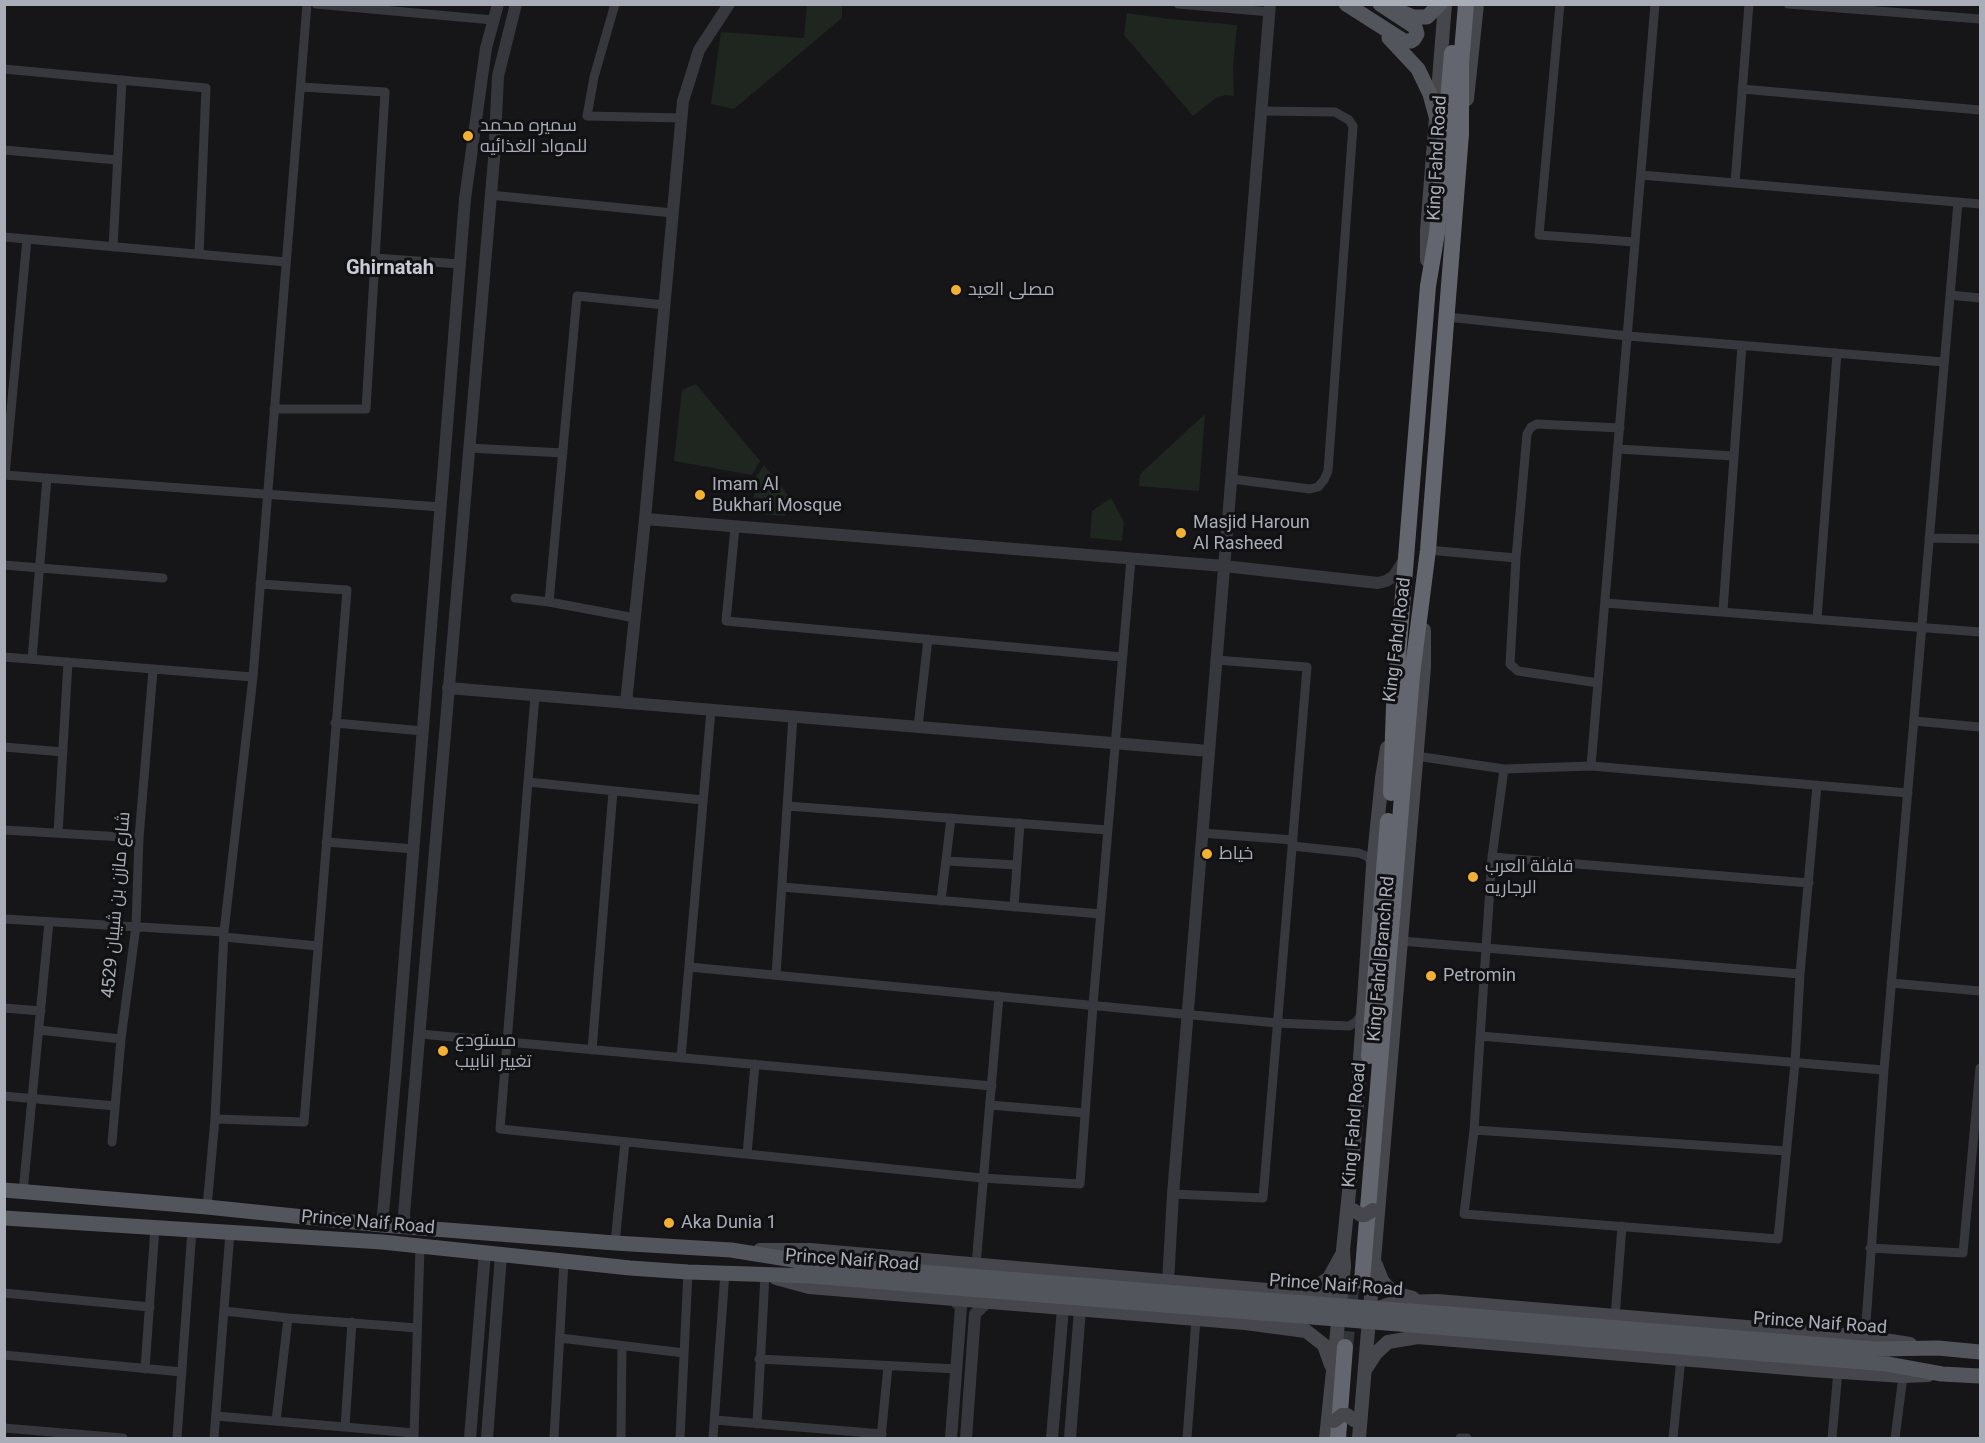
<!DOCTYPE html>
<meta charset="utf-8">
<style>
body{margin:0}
#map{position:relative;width:1985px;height:1443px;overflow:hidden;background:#161618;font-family:Roboto,sans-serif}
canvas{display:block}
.frame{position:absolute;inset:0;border:6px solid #a8adb8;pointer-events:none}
</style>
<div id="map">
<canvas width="1985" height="1443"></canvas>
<div class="frame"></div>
</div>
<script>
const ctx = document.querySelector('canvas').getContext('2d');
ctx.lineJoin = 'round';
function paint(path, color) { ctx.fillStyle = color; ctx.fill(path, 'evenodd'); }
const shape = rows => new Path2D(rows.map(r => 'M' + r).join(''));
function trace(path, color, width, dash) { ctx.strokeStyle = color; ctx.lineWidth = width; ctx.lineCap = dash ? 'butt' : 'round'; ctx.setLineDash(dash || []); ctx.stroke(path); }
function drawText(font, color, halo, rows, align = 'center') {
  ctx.font = font + ' Roboto,Cairo,sans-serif'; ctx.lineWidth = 6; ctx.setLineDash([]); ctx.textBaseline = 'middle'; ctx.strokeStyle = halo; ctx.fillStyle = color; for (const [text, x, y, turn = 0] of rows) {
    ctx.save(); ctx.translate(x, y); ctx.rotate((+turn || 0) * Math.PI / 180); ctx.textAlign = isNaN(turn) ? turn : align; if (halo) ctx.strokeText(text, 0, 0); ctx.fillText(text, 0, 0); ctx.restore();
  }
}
paint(shape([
 [807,5,842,5,842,18,734,109,711,104,721,32,804,38],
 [1127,13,1169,19,1237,25,1233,67,1234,96,1225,95,1216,98,1193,116,1124,35],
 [696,384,760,461,752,475,674,461,682,390],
 [1205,414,1199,491,1139,486,1140,474],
 [764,465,788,495,785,516,752,513,756,477],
 [1111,498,1124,522,1122,541,1090,538,1092,511]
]), '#1e261f');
trace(shape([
 [1345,1347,1352,1279]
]), '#333438', 16, [16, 8]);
trace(shape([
 [316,4,493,20],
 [615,4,594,77,587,116,682,118],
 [1178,4,1270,12],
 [1560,4,1539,235,1635,242],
 [1788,4,1980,19],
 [4,69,206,88,199,254],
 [1742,89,1980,110],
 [4,150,117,160],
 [1641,175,1980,204],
 [1735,183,1749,4],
 [490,195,673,213],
 [4,237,286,262],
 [113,247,122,80],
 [375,258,460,264],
 [1950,295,1980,298],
 [1447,317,1628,336,1944,362],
 [274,409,366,409,385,92,301,87],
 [469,448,563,453],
 [1618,449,1734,456],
 [4,475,441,507],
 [5,475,27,239],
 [1232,479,1310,489,1318,487,1324,480,1328,471,1353,126,1349,120,1335,112,1262,111],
 [735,527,726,621,1122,657],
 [1929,538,1980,539],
 [1428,550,1516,558],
 [4,565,163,578],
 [515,598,549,602],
 [1605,603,1980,632],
 [1723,611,1742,345],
 [635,618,549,602,577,296,665,305],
 [1817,619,1837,353],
 [4,657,253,677],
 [32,659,47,478],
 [1598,683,1518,671,1510,664,1516,558,1527,434,1531,427,1537,424,1620,428],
 [535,695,500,1129,982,1178,1080,1184,1093,1005,1131,559],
 [1914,721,1980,727],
 [335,723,423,731],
 [918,727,928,639],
 [4,747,63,752],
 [1416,756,1504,769,1591,766,1908,793],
 [1591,766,1655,4],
 [1504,769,1492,857,1474,1130,1464,1214,1778,1239,1795,1063,1800,974,1817,785],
 [528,782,703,800],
 [787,806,1108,830],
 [4,830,139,838],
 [58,833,68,662],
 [1202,833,1293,840],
 [326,842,414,849],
 [1292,846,1359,853,1368,857,1373,866],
 [1492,857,1809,883],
 [946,861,1017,865],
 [782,887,1101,914],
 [941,901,951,818],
 [1014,907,1020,823],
 [4,919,224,932],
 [224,937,318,946],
 [1401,941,1800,974],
 [689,967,1277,1023,1349,1026,1356,1022,1362,1014],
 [776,975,793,716],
 [1891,983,1980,991],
 [4,1008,41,1011],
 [39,1030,121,1039],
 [420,1034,992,1086],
 [1480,1036,1884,1070],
 [592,1050,613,791],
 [681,1058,711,710],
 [4,1096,115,1106],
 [990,1105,1085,1113],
 [215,1119,304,1122,347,590,260,584],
 [1474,1130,1786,1151],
 [112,1142,121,1039,136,926,139,838,153,670],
 [747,1154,755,1064],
 [23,1192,49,922],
 [1173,1194,1263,1198,1307,667,1216,660],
 [207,1207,215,1119,224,932,253,677,307,4],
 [615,1243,625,1142],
 [1870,1248,1963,1253,1980,1068],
 [976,1265,999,996],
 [4,1293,150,1307],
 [224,1311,288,1318,417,1328],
 [1615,1317,1622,1226],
 [1865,1337,1884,1070,1958,202],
 [560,1338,684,1353],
 [4,1355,182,1372],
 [759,1359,957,1369],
 [145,1369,155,1227],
 [216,1416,414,1433],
 [715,1420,882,1434],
 [276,1421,288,1318],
 [757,1424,765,1275],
 [345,1427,352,1322],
 [4,1428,123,1438],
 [414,1436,420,1247],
 [177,1438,192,1230],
 [214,1438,230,1232],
 [554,1438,564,1261],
 [621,1438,622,1346],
 [680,1438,688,1272],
 [713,1438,725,1272],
 [881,1438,888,1366],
 [1187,1438,1196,1319],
 [1460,1438,1467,1438],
 [1673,1438,1681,1358],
 [1832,1438,1838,1371],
 [1895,1438,1903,1376]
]), '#37383d', 9);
trace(shape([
 [645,519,1224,566,1378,583,1386,581,1394,576,1405,559],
 [448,688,1209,751],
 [626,703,645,519,683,101,699,50,729,4],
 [382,1225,396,1068,465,199,486,48,498,4],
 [405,1226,404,1214,494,159,498,76,516,4],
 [1168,1282,1173,1194,1270,4],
 [470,1438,485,1252],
 [487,1438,501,1255],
 [951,1438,961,1307,952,1298],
 [966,1438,975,1314,988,1301],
 [1052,1438,1063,1308],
 [1070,1438,1080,1309]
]), '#37383d', 12);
trace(shape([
 [1467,99,1477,4],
 [1427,260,1427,230,1445,4],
 [760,1250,810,1250,1290,1292,1327,1298,1340,1308],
 [1376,1265,1382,1280,1387,1287,1402,1295,1413,1298],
 [776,1278,809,1287,1245,1323,1306,1331,1324,1345,1331,1365],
 [1301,1289,1317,1286,1329,1278,1341,1256],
 [1378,1308,1395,1302,1437,1301,1865,1337,1910,1344],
 [1367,1367,1376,1353,1388,1342,1418,1337,1812,1370,1903,1376,1928,1375],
 [1326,1438,1344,1266,1343,1250,1355,1134,1373,866,1382,778,1387,748],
 [1359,1438,1424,667,1424,630]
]), '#45474d', 14);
trace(shape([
 [1346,4,1404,41,1411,41,1414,39,1417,34,1415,27,1380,4],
 [1401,12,1413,17,1427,17,1440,4],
 [1389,38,1418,69,1430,94,1436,116],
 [4,1190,207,1207,382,1225,615,1243,731,1250,812,1263,1201,1295],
 [4,1218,382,1242,630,1268,688,1272,810,1276,1200,1308],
 [1449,1314,1874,1349,1938,1348,1980,1352],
 [1448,1328,1887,1364,1942,1374,1980,1376]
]), '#53555c', 15);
trace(shape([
 [1391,793,1394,706,1428,286,1437,233,1452,53],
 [1369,1056,1388,821],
 [1362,1281,1412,675,1428,550,1461,134,1461,64,1466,4],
 [1338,1438,1345,1347]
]), '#63666e', 16);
trace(shape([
 [1353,1210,1361,1215,1365,1215,1373,1210],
 [1334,1421,1342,1415,1347,1415,1354,1420]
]), '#45474d', 14);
trace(shape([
 [1201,1295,1449,1314],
 [1200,1308,1448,1328]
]), '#53555c', 15);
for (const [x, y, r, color] of [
 [468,136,6,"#f2b134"],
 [956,290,6,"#f2b134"],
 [700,495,6,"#f2b134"],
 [1181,533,6,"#f2b134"],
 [1207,854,6,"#f2b134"],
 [1473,877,6,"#f2b134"],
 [1431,976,6,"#f2b134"],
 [443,1051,6,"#f2b134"],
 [669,1223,6,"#f2b134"]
]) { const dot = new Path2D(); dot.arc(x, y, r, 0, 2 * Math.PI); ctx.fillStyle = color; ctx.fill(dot); trace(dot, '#111113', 2); }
drawText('18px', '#a8adb8', '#111113', [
 ["سميره محمد",480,126],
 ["للمواد الغذائيه",480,147],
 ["مصلى العيد",968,290],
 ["Imam Al",712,485],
 ["Bukhari Mosque",712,506],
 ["Masjid Haroun",1193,523],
 ["Al Rasheed",1193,544],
 ["خياط",1219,854],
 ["قافلة العرب",1485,867],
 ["الرجاريه",1485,888],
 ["Petromin",1443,976],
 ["مستودع",455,1041],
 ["تغيير انابيب",455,1062],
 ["Aka Dunia 1",681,1223]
], 'left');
drawText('18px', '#a8adb8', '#111113', [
 ["King Fahd Road",1438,158,-87],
 ["King Fahd Road",1398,640,-83],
 ["شارع مازن بن شيبان 4529",117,905,-85],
 ["King Fahd Branch Rd",1382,959,-85],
 ["King Fahd Road",1355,1125,-85],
 ["Prince Naif Road",368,1223,5],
 ["Prince Naif Road",852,1261,4],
 ["Prince Naif Road",1336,1286,4],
 ["Prince Naif Road",1820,1324,4]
]);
drawText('bold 20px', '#c9ccd4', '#111113', [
 ["Ghirnatah",390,269]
]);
</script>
